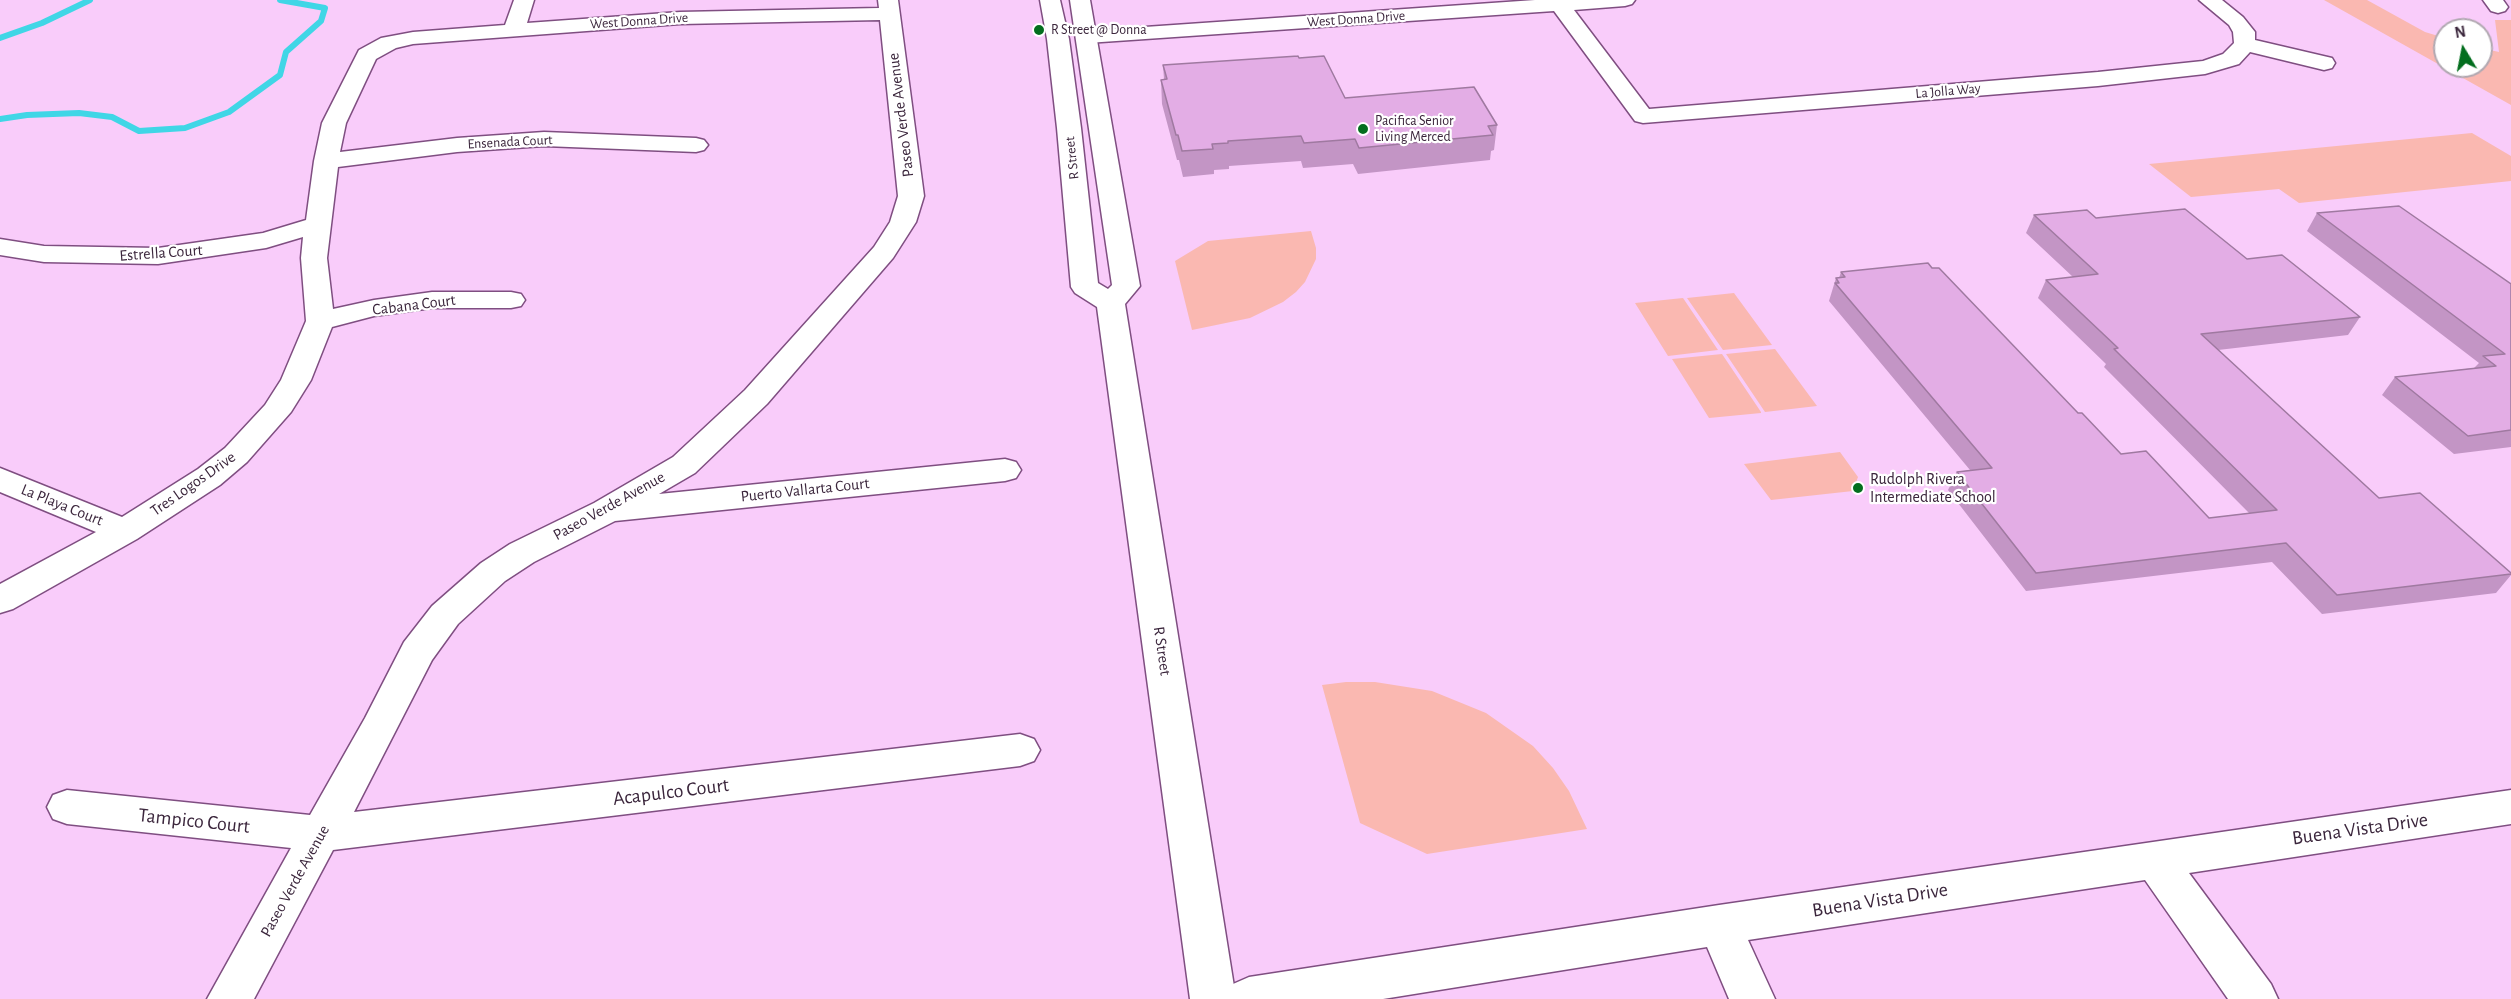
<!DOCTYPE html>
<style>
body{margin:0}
#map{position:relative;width:2511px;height:999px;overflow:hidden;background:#f9ccfa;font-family:"Alegreya Sans",sans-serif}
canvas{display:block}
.north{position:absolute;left:2433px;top:18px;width:60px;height:60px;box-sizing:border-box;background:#fff;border:2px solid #b1a8b1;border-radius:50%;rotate:350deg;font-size:16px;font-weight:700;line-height:24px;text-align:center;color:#3b263c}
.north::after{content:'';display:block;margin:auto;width:21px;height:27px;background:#036e1e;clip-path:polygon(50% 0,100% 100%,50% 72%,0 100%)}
</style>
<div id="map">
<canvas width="2511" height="999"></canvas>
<div class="north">N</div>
</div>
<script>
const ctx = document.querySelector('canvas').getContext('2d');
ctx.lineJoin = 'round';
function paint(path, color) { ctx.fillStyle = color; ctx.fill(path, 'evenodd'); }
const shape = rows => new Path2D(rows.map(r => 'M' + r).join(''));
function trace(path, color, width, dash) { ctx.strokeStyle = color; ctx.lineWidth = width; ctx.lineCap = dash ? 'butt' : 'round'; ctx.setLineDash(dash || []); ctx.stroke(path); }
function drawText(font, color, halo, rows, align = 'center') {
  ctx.font = font + ' "Alegreya Sans",sans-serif'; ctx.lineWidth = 4.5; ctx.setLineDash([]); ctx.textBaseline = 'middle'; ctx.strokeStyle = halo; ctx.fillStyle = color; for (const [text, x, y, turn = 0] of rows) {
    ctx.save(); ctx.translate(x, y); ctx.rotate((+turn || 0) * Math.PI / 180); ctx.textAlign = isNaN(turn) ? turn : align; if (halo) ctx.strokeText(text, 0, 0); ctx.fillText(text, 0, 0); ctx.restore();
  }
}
paint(shape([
 [2324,0,2367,0,2425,32,2445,38,2445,66,2481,66,2481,48,2499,52,2495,20,2511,20,2511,105],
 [2472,133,2511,156,2511,181,2299,203,2279,189,2191,197,2149,164],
 [1311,231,1316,248,1316,259,1305,282,1296,292,1283,302,1250,318,1192,330,1175,261,1208,241],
 [1734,293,1772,345,1723,350,1687,298],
 [1683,298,1718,350,1668,356,1635,303],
 [1775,349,1817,406,1765,412,1726,354],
 [1722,354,1761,412,1761,413,1709,418,1672,359],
 [1840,452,1858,477,1853,491,1771,500,1744,464],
 [1346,682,1375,682,1432,691,1486,713,1533,746,1553,768,1569,791,1587,829,1427,854,1360,823,1322,685]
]), '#fab8b1');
trace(shape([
 [0,38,42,23,90,0],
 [0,119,27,115,79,113,112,117,139,131,185,128,229,112,280,75,286,52,321,21,325,8,280,0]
]), '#40d6e6', 6);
const minor = shape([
 [514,0,534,0,527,23,680,12,879,8,878,0,898,0,924,196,916,222,893,258,767,404,695,473,659,494,1005,459,1016,462,1021,470,1016,478,1005,481,615,521,534,562,505,581,458,624,432,660,354,812,1020,734,1034,739,1040,750,1034,761,1020,766,333,850,254,999,207,999,291,848,67,824,53,819,47,807,53,795,67,790,310,815,365,718,404,642,432,606,481,563,510,544,594,503,673,457,745,390,874,247,890,222,898,196,880,20,680,24,413,44,396,48,376,59,346,123,340,152,457,138,544,132,696,138,704,140,708,145,704,150,696,152,544,146,457,152,338,167,327,258,333,309,374,300,432,292,511,292,521,294,525,300,521,306,511,308,432,308,374,316,332,327,311,380,291,412,247,462,220,485,137,539,13,609,0,613,0,584,96,532,0,492,0,468,122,517,198,469,225,448,265,405,281,380,306,321,301,258,303,237,266,248,158,264,44,262,0,255,0,239,44,246,158,248,263,233,306,220,314,161,322,123,359,50,381,38,413,32,505,25,514,0],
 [1535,0,1635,0,1632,4,1625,6,1574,10,1649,109,2098,72,2203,61,2223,54,2234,43,2233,32,2229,25,2199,0,2222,0,2243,17,2255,32,2255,40,2332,58,2335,63,2332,68,2324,70,2250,52,2239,64,2205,74,2098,86,1643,123,1635,121,1554,11,1087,43,1079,42,1076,37,1079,32,1087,31,1535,0],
 [2483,0,2503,0,2508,7,2505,11,2498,13,2491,11,2483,0],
 [2511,790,2511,824,2189,873,2271,984,2278,999,2228,999,2145,880,1748,940,1775,999,1729,999,1707,947,1383,999,1226,999,1233,984,1249,977,1719,905,2511,790]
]);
const tertiary = shape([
 [1040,0,1060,0,1069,39,1081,128,1098,283,1108,289,1112,285,1070,0,1090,0,1140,286,1125,304,1236,999,1190,999,1097,307,1075,293,1071,287,1057,128,1047,39,1040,0]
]);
trace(minor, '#7f4e81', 3);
trace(tertiary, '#7f4e81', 3);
paint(minor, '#fff');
paint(tertiary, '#fff');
paint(shape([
 [1299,58,1345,98,1497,125,1494,150,1491,151,1490,160,1358,174,1353,164,1303,168,1301,161,1229,166,1229,169,1214,170,1214,174,1183,177,1179,160,1177,160,1162,104,1161,80,1164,79,1163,65],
 [2317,213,2511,284,2511,447,2454,454,2382,395,2395,377,2474,368,2479,363,2307,231],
 [2034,215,2096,218,2247,259,2360,317,2348,335,2218,350,2379,498,2511,573,2511,575,2496,593,2322,614,2272,562,2026,591,1948,490,1957,472,1970,470,1829,301,1836,278,1839,278,1841,272,2078,413,2121,454,2209,518,2249,513,2104,367,2106,364,2038,298,2046,280,2073,277,2026,233]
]), '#c395c5');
const building = shape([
 [1298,56,1299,58,1324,56,1345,98,1474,87,1497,125,1488,126,1493,135,1359,148,1355,139,1304,143,1301,136,1228,141,1228,143,1212,144,1213,149,1182,151,1178,135,1176,135,1161,80,1167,79,1163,65,1298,56],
 [2399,206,2511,284,2511,430,2468,436,2395,377,2496,366,2483,356,2505,354,2317,213,2399,206],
 [2185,209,2247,259,2282,255,2360,317,2201,334,2379,498,2420,493,2511,573,2511,574,2337,595,2286,543,2036,573,1957,472,1992,468,1835,283,1839,283,1836,278,1845,277,1841,272,1928,263,1932,268,1939,268,2078,413,2082,413,2121,454,2146,451,2209,518,2277,510,2114,349,2118,348,2046,280,2098,274,2034,215,2087,210,2096,218,2185,209]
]);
paint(building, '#e3ade5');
trace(building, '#9f79a0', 1.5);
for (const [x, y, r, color] of [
 [1039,30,6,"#036e1e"],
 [1363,129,6,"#036e1e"],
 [1858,488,6,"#036e1e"]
]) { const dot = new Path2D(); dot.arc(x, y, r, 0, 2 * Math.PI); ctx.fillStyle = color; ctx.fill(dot); trace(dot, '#fff', 2); }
drawText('14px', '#3b263c', '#fff', [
 ["West Donna Drive",1356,19,-4],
 ["West Donna Drive",639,21,-4],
 ["La Jolla Way",1948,91,-5],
 ["Ensenada Court",510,142,-3],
 ["R Street",1072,158,-96]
]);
drawText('14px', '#3b263c', '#fff', [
 ["R Street @ Donna",1051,30],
 ["Pacifica Senior",1375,121],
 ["Living Merced",1375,137]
], 'left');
drawText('16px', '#3b263c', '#fff', [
 ["Paseo Verde Avenue",901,115,-97],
 ["Estrella Court",161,253,-4],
 ["Cabana Court",414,305,-7],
 ["Tres Logos Drive",193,484,-35],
 ["Puerto Vallarta Court",805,490,-6],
 ["La Playa Court",62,505,22],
 ["Paseo Verde Avenue",609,506,-29],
 ["R Street",1162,651,82],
 ["Paseo Verde Avenue",295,881,-61]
]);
drawText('16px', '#3b263c', '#fff', [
 ["Rudolph Rivera",1870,479],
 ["Intermediate School",1870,497]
], 'left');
drawText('20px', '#3b263c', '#fff', [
 ["Acapulco Court",671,792,-7],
 ["Tampico Court",194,821,6],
 ["Buena Vista Drive",2360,829,-8],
 ["Buena Vista Drive",1880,900,-9]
]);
</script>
